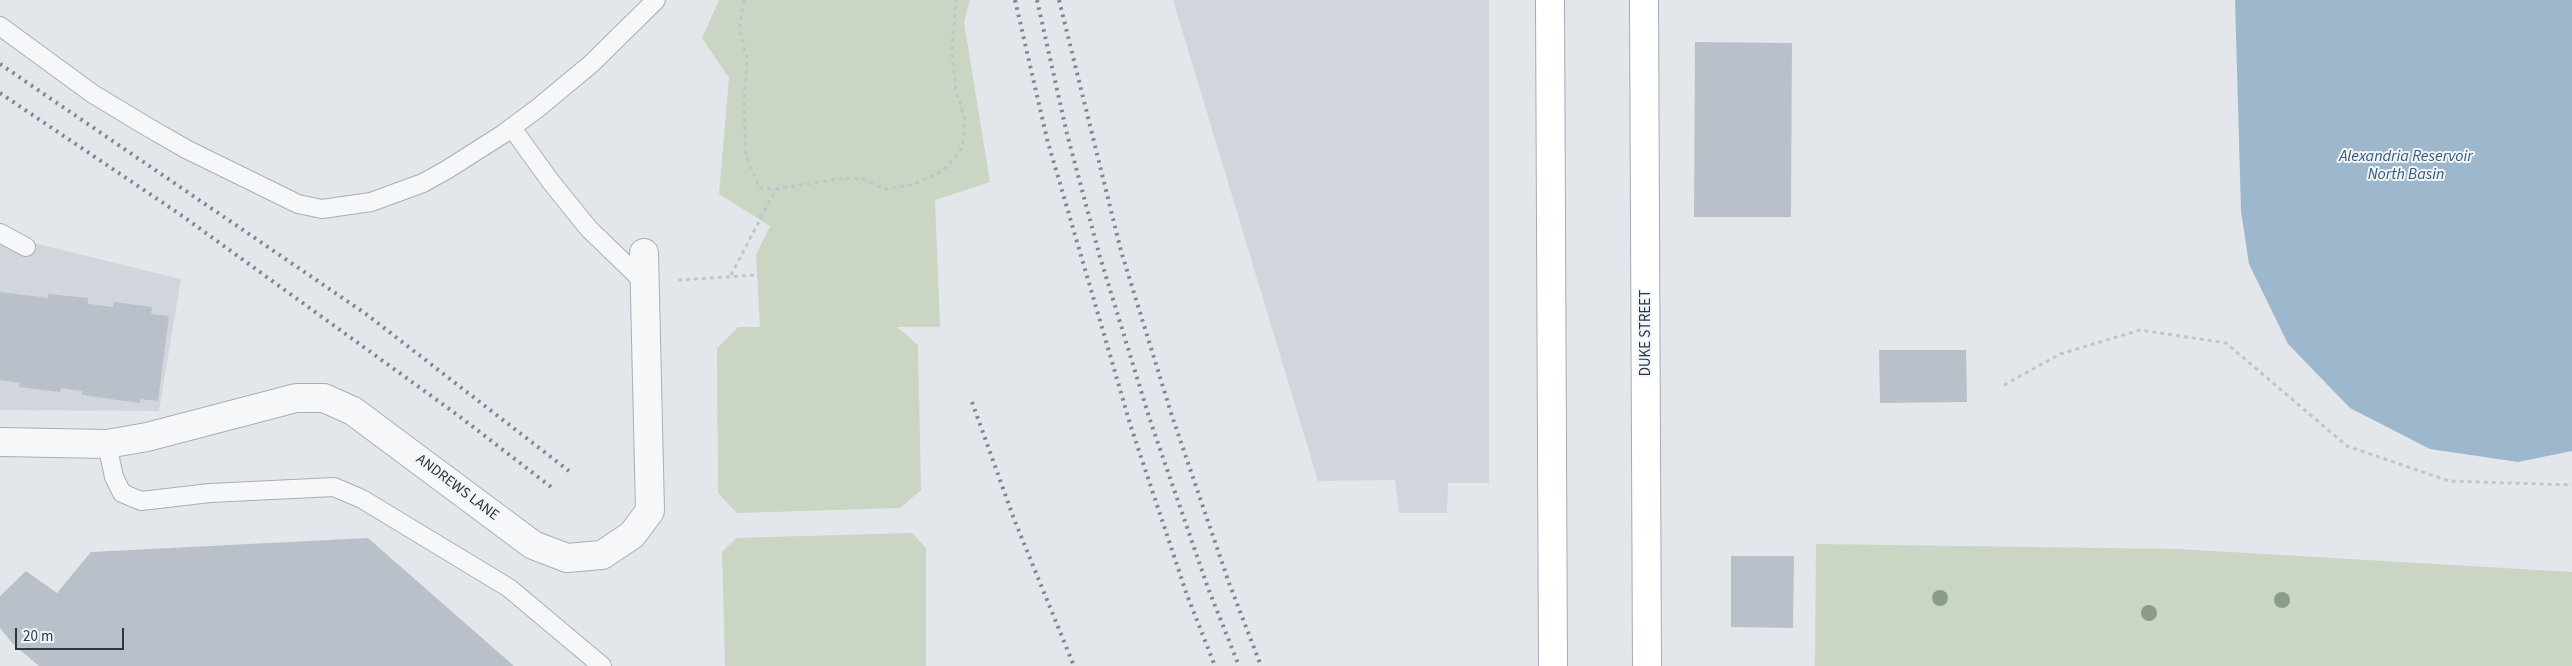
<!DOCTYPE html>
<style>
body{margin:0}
#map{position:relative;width:2572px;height:666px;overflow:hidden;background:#e3e7eb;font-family:"Source Sans 3",sans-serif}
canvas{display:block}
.scale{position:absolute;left:15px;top:628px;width:109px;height:22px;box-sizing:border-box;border:2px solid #2a3644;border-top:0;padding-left:6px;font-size:15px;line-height:18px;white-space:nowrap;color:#2a3644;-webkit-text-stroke:4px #f2f5f8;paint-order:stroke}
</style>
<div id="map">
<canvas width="2572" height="666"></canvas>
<div class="scale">20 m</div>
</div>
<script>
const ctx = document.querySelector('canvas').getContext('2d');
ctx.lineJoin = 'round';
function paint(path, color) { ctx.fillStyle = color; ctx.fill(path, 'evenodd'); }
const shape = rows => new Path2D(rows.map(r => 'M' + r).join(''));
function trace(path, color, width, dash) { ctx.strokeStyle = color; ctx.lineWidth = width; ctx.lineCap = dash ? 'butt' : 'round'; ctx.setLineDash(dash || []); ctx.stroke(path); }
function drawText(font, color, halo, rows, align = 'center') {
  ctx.font = font + ' "Source Sans 3",sans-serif'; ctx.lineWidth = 4; ctx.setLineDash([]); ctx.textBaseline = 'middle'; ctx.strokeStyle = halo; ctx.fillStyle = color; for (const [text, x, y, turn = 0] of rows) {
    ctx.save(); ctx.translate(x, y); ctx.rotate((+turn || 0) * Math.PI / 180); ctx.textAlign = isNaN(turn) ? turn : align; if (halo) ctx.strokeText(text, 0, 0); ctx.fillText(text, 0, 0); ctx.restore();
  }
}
paint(shape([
 [1173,0,1489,0,1489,483,1448,483,1447,513,1399,513,1395,480,1318,481],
 [0,228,25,241,181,279,159,411,0,410]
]), '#d1d6dd');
paint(shape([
 [719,0,970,0,964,22,990,182,935,200,940,327,897,327,918,345,921,490,900,508,737,513,718,493,717,348,738,327,760,327,756,255,770,226,719,194,729,78,702,38],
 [912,533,926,548,926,666,725,666,722,552,736,538],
 [1816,544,2178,549,2572,572,2572,666,1815,666]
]), '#cad5c3');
paint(shape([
 [2235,0,2572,0,2572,451,2518,462,2430,449,2350,408,2288,344,2249,264,2241,211]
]), '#9db8cc');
paint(shape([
 [1695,42,1792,43,1791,217,1694,217],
 [0,292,48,298,48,294,88,298,88,304,113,307,114,302,152,307,151,314,169,316,158,401,140,399,140,403,82,395,82,391,61,388,60,392,19,387,20,383,0,380],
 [1879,350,1966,350,1967,402,1880,403],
 [368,538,514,666,39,666,13,644,0,628,0,596,26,571,57,593,91,552],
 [1731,556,1794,556,1793,628,1731,627]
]), '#bac0c9');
const lane = shape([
 [0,26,93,94,146,126,186,149,298,204,322,209,371,202,423,183,448,169,503,134,538,108,591,64,656,0],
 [512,128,551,182,589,229,645,283],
 [0,233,26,247],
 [107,444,114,477,122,493,141,501,210,493,334,487,362,499,509,588,602,666]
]);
const street = shape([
 [0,442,107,444,147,437,296,398,324,398,353,411,533,545,567,558,602,555,632,535,650,511,644,253]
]);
const primary = shape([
 [1550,0,1553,666],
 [1644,0,1647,666]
]);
trace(lane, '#a8aeb6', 20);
trace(street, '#a8aeb6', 30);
trace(primary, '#a1acb7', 30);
trace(shape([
 [744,0,739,28,747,58,744,106,746,157,760,188,776,189,844,178,863,179,884,189,912,185,943,171,962,148,965,120,956,91,952,50,956,0],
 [731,275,776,189],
 [678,280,757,275],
 [2004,385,2060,354,2140,330,2226,343,2347,446,2449,481,2572,485]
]), '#c1c5ca', 3, [4, 4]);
trace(lane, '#f6f7f9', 18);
trace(street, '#f6f7f9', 28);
trace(primary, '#fff', 28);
trace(shape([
 [1015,0,1047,139,1131,427,1187,595,1215,666],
 [1037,0,1067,134,1100,257,1150,420,1208,588,1239,666],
 [1059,0,1121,251,1172,416,1229,583,1261,666],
 [0,64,366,314,569,471],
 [0,93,181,215,459,416,555,490],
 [972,402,1014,519,1074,666]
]), '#7b8895', 4, [2.5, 5]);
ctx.fillStyle = '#8b9d88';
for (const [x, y] of [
 [1940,598],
 [2282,600],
 [2149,613]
]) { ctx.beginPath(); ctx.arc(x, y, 8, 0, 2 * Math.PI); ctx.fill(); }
drawText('15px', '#2a3644', '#f2f5f8', [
 ["DUKE STREET",1647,333,-90],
 ["ANDREWS LANE",457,488,37]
]);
drawText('italic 16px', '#335979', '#f2f5f8', [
 ["Alexandria Reservoir",2406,157],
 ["North Basin",2406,175]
]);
</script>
